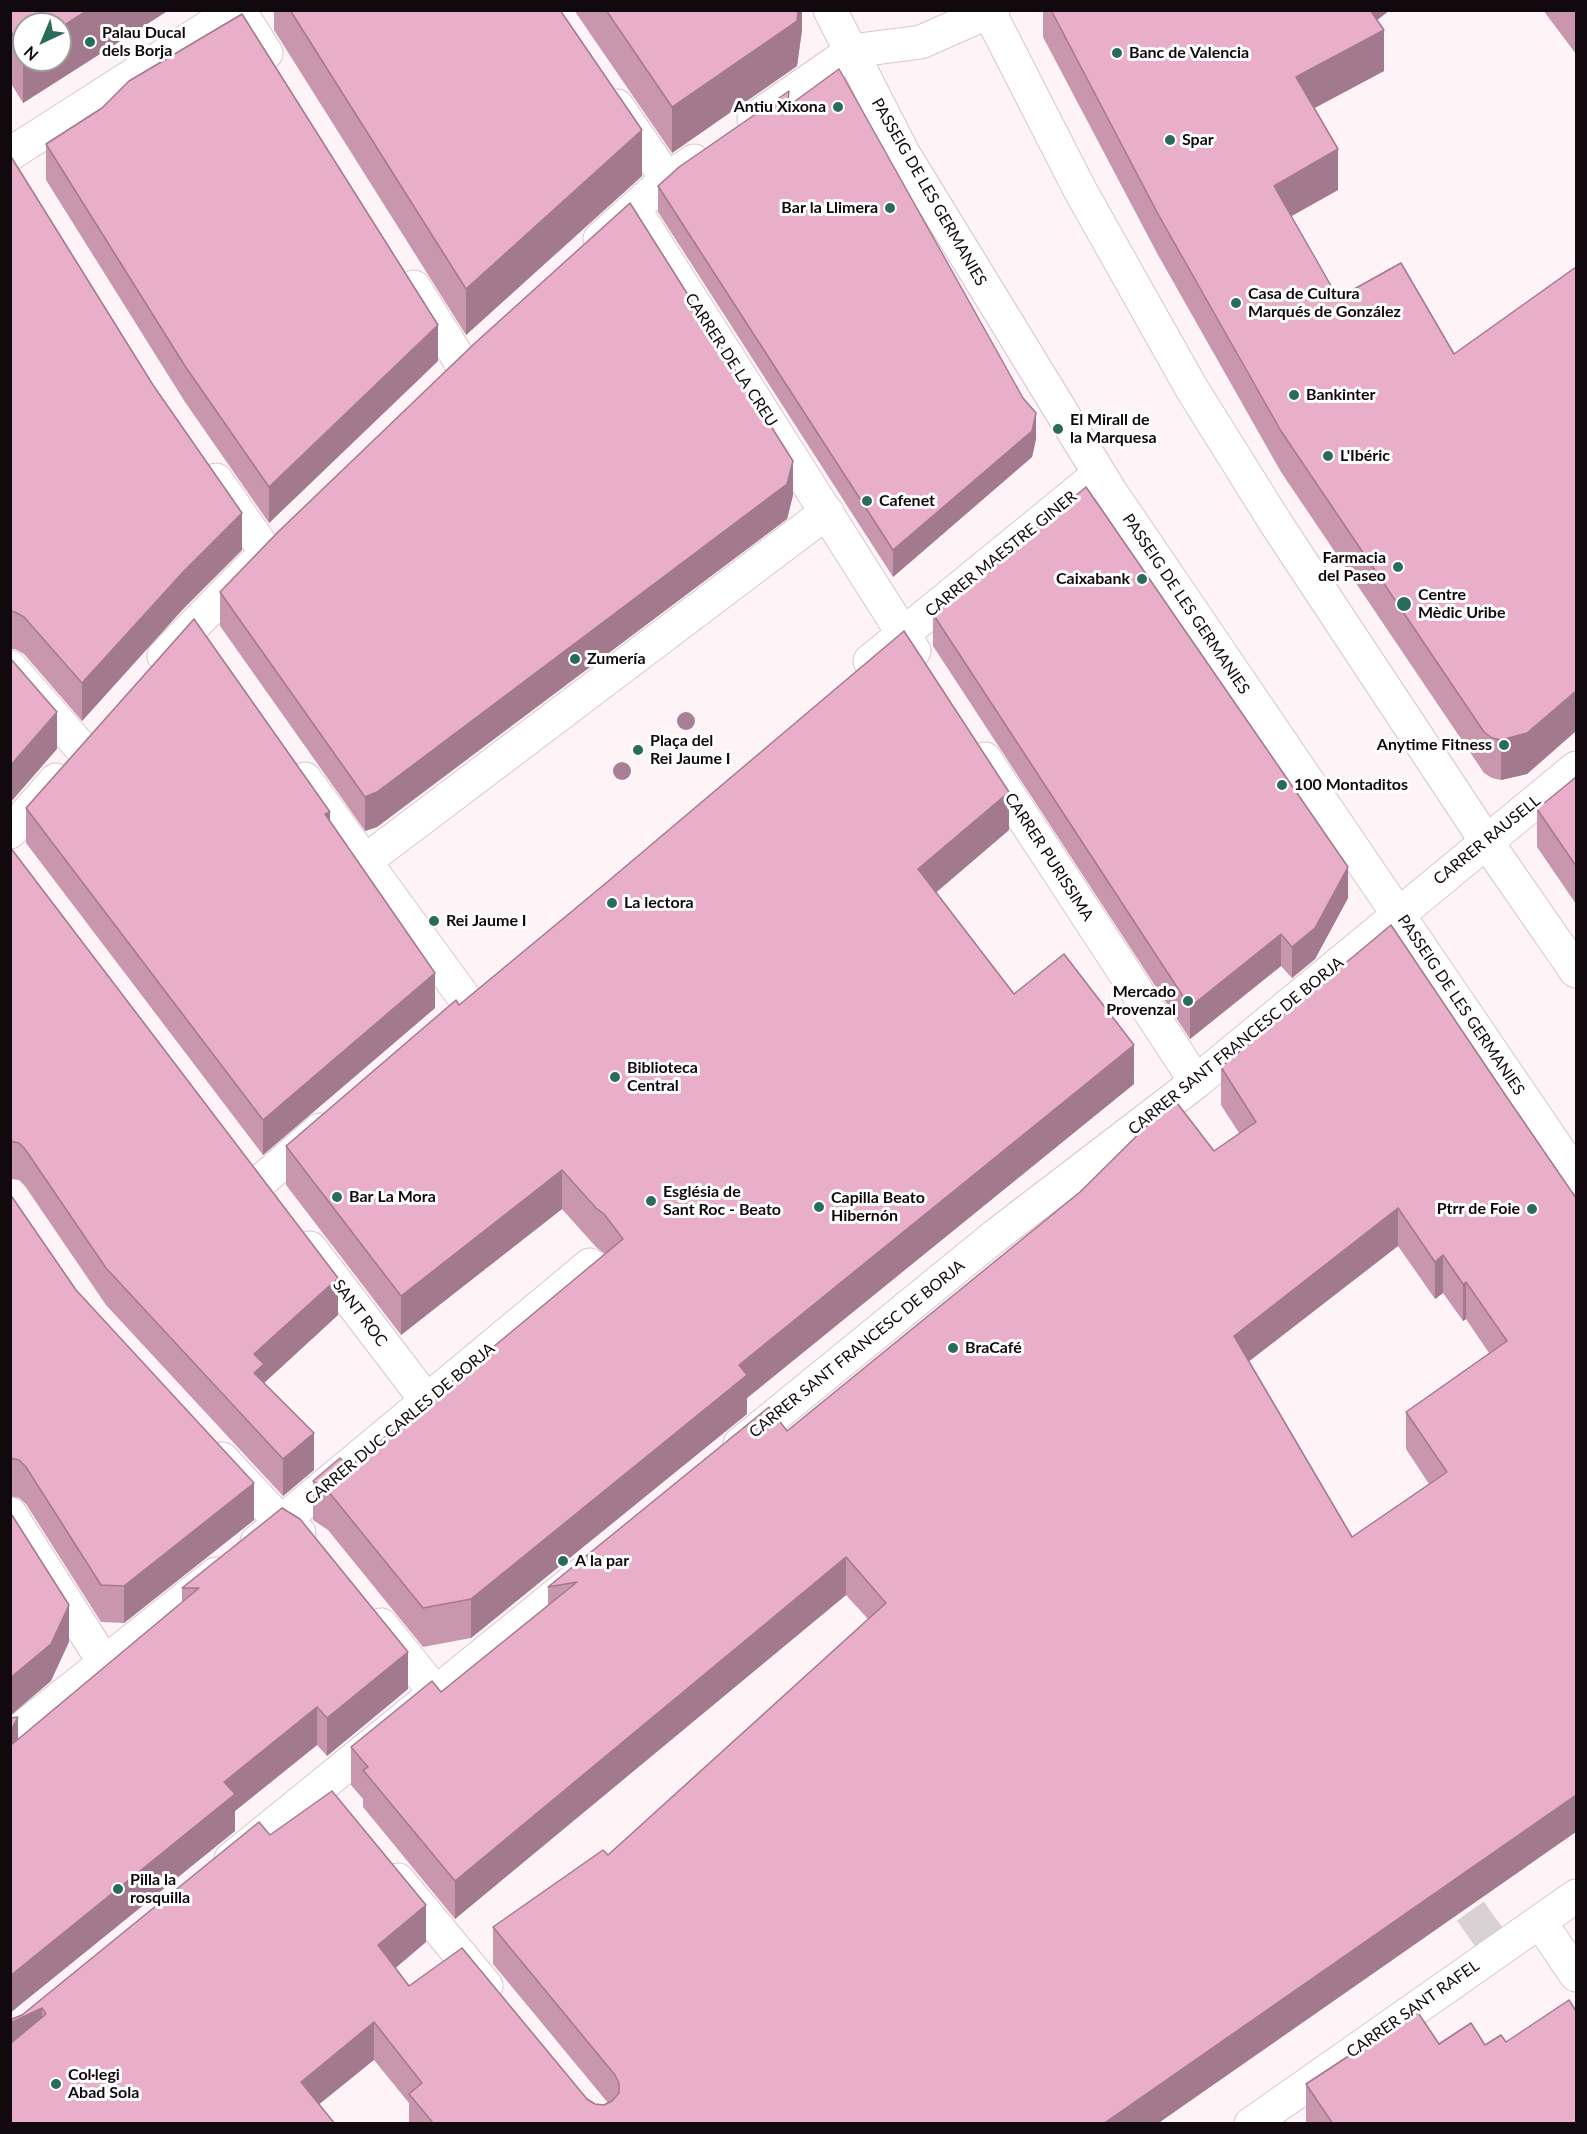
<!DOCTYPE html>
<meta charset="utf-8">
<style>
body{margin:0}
#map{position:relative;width:1587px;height:2134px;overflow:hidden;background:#fef4f8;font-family:Lato,sans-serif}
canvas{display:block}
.frame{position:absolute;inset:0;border:12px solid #11090d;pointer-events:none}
.north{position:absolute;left:12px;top:12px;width:60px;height:60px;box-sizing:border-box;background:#fff;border:2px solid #a09d9e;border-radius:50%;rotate:224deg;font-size:16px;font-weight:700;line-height:24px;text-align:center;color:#11090d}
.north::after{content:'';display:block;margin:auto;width:21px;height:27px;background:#2a6c5c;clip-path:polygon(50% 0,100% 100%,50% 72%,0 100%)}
</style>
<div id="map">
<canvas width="1587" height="2134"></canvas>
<div class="frame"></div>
<div class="north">N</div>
</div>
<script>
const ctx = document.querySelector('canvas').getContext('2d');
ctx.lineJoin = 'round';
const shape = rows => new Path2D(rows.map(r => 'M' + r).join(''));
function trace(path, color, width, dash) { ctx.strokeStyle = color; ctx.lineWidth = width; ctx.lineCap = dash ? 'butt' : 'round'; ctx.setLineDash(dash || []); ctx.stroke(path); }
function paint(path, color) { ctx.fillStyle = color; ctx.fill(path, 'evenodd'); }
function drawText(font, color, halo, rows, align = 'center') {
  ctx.font = font + ' Lato,sans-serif'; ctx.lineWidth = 6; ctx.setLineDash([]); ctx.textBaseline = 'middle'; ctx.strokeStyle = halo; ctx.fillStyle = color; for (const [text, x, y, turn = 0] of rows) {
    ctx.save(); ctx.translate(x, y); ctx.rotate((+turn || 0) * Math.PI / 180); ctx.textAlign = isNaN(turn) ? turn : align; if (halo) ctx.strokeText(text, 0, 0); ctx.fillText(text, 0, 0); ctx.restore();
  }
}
trace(shape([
 [1442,1871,1498,1950]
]), '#dad1d5', 33, [33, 16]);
const street = shape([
 [239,10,266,53],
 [617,106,667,179],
 [754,119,852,51,921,42,993,10],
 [10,154,235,10],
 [634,209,914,651],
 [600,239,667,179,694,161],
 [414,287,462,364],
 [216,480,266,552],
 [164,656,252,566],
 [870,661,1099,474],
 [10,667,83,750],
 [985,759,1196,1082],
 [305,779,468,1003],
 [10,832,56,780],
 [364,862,827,512],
 [260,1182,320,1130],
 [310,1248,427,1401],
 [740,1444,995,1236,1196,1082,1576,768],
 [222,1459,281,1522,299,1533],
 [10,1514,104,1662],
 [257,1542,590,1265],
 [381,1625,436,1693],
 [10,1738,216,1574],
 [231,1859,582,1574],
 [398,1880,486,1986],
 [1540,1922,1576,1975]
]);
const secondary = shape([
 [830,10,903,153,1110,491,1576,1176],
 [988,10,1080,190,1192,389,1277,525,1486,841,1576,971],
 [1251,2124,1576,1896]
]);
trace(street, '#dbc4ce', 35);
trace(secondary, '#dbc4ce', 35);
trace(street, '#fff', 33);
trace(secondary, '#fff', 33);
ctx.fillStyle = '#a97f96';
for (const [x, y] of [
 [686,721],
 [622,771]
]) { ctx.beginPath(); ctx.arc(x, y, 9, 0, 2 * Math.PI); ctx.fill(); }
paint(shape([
 [10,10,169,10,23,103,10,82],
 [274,10,560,10,642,176,466,335,274,30],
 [574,10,802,10,802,30,797,66,672,153],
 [1043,10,1390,10,1377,20,1384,71,1314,108,1338,190,1291,216,1338,298,1454,354,1576,267,1576,731,1527,774,1501,780,1492,778,1484,773,1281,472,1158,255,1043,37],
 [1543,10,1576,10,1576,54],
 [789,105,1036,439,1032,457,893,577,658,212,658,186],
 [102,108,438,361,269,523,185,402,46,180,46,144],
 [10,155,242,550,184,608,82,721,24,654,15,649,10,649],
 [793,495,787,519,377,827,365,831,220,626,220,592],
 [933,614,1348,898,1315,959,1292,978,1281,966,1190,1039,933,646],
 [1576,777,1576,904,1537,847,1537,809],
 [26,808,435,1008,263,1155,26,843],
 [1009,830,936,892,1014,994,1134,1084,747,1398,747,1414,471,1638,423,1647,328,1530,313,1520,313,1481,349,1467,605,1254,596,1247,562,1209,401,1335,286,1185,286,1146,459,1005],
 [10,847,338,1315,264,1383,314,1470,283,1496,106,1305,25,1186,19,1180,10,1179],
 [1221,1067,1504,1093,1527,1866,1157,2124,409,2124,409,2103,374,2060,12,2019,22,2015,270,1835,426,1942,395,1968,409,1986,595,2104,604,2105,608,2103,493,1964,493,1927,608,1855,868,1619,846,1595,455,1919,363,1807,363,1799,351,1785,351,1747,441,1692,548,1605,548,1587,1214,1151,1239,1133,1221,1105],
 [1398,1246,1435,1299,1443,1293,1463,1321,1466,1319,1489,1353,1406,1412,1406,1449,1429,1484,1352,1537,1249,1361],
 [10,1194,76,1290,254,1520,124,1623,101,1622,26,1504,19,1498,10,1496],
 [282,1508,408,1689,327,1756,317,1745,235,1811,235,1831,10,2013,10,1718,18,1740,182,1602,182,1588],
 [1506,2042,1576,2124,1306,2124,1306,2084,1485,2045]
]), '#c896ad');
paint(shape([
 [87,10,169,10,23,103,23,51,24,51,24,60,60,60,60,28],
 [798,10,802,10,802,30,797,66,672,153,672,107],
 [1358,10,1390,10,1358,35],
 [1384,30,1384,71,1296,118,1296,77],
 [642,130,642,176,466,335,466,289],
 [1338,149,1338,190,1274,226,1274,186],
 [438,325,438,361,269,523,269,487],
 [1036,413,1036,439,1032,457,893,577,893,550],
 [793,461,793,495,787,519,377,827,365,831,365,797],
 [242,513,242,550,184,608,82,721,82,683,184,571],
 [1576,691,1576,731,1527,774,1501,780,1501,740],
 [57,712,57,749,10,803,10,766],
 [1009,792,1009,830,918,908,918,869],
 [330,812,330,847,325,814],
 [1348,867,1348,898,1315,959,1292,978,1292,947],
 [1281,934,1281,966,1190,1039,1190,1007],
 [435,973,435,1008,263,1155,263,1120],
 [1134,1045,1134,1084,747,1398,747,1414,471,1638,471,1599,739,1365],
 [562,1170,562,1209,401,1335,401,1296],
 [1398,1208,1398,1246,1234,1373,1234,1336],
 [1443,1255,1443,1293,1435,1299,1435,1262],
 [338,1278,338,1315,264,1383,254,1410,254,1354],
 [1466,1282,1466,1319,1463,1321,1463,1284],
 [314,1433,314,1470,283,1496,283,1459],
 [254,1483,254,1520,124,1623,124,1586],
 [846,1557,846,1595,455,1919,455,1881],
 [69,1605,69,1642,51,1681,10,1716,10,1678],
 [408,1652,408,1689,327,1756,327,1718],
 [317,1707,317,1745,235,1811,235,1831,10,2013,10,1976,224,1782],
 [18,1717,18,1755,10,1770,10,1732],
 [1576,1795,1576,1832,1157,2124,1103,2124],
 [426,1905,426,1942,378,1983,378,1945],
 [42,2008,42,2046,10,2060,10,2023],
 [374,2022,374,2060,301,2119,301,2082]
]), '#a37a8d');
const building = shape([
 [10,10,87,10,60,28,60,24,24,24,23,51,10,30,10,10],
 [290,10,560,10,642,130,466,289,290,10],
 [606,10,798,10,797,21,672,107,606,10],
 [1051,10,1370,10,1384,30,1296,77,1338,149,1274,186,1338,298,1401,263,1454,354,1576,267,1576,691,1527,733,1501,740,1492,738,1484,732,1281,431,1158,214,1051,10],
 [242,14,438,325,269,487,185,366,46,144,102,108,129,81,242,14],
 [839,69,1023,398,1036,413,1032,431,893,550,658,186,679,167,789,91,787,107,839,69],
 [10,155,153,385,242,513,184,571,82,683,24,617,15,612,10,611,10,155],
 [630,203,793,461,787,484,377,792,365,797,220,592,279,531,475,343,630,203],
 [1086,487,1348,867,1315,928,1292,947,1281,934,1190,1007,933,614,1086,487],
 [194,619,330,812,325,814,435,973,263,1120,26,808,194,619],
 [904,631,1009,792,918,869,1014,994,1064,954,1134,1045,739,1365,747,1375,471,1599,423,1608,328,1491,313,1481,340,1458,349,1467,623,1239,604,1214,596,1208,562,1170,401,1296,286,1146,456,1000,459,1005,606,883,904,631],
 [10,658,57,712,10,766,10,658],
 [1576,777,1576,866,1537,809,1576,777],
 [10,847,338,1278,254,1354,264,1364,254,1373,314,1433,283,1459,106,1268,25,1149,19,1143,10,1141,10,847],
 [1391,925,1504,1093,1576,1198,1576,1795,1103,2124,434,2124,409,2094,422,2083,374,2022,301,2082,335,2124,10,2124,10,2044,46,2014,42,2008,10,2023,10,2019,12,2019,22,2015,259,1822,270,1835,332,1791,426,1905,378,1945,409,1986,462,1948,587,2099,595,2104,604,2105,612,2101,619,2093,619,2083,615,2075,493,1927,603,1850,608,1855,886,1603,846,1557,455,1881,363,1770,368,1767,351,1747,432,1681,441,1692,577,1582,548,1587,769,1407,787,1431,1080,1192,1174,1099,1214,1151,1256,1122,1221,1067,1391,925],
 [1398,1208,1435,1262,1443,1255,1463,1284,1466,1282,1507,1341,1406,1412,1447,1472,1352,1537,1234,1336,1398,1208],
 [10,1194,76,1290,254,1483,124,1586,101,1585,26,1467,19,1460,10,1458,10,1194],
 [282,1508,300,1519,408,1652,327,1718,317,1707,224,1782,235,1794,10,1976,10,1746,199,1588,182,1588,282,1508],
 [10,1512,69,1605,51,1644,10,1678,10,1512],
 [18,1717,10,1732,10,1718,18,1717],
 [1569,2000,1576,2011,1576,2124,1333,2124,1306,2084,1417,2011,1439,2044,1471,2023,1485,2045,1501,2035,1506,2042,1569,2000]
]);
paint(building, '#e9aec9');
trace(building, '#a37a8d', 1.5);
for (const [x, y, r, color] of [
 [90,42,6,"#2a6c5c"],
 [1117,53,6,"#2a6c5c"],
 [838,107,6,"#2a6c5c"],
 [1170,140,6,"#2a6c5c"],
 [890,208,6,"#2a6c5c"],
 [1236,303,6,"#2a6c5c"],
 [1294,395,6,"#2a6c5c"],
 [1058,429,6,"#2a6c5c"],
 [1328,456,6,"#2a6c5c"],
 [867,501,6,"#2a6c5c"],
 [1398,567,6,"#2a6c5c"],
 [1142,579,6,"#2a6c5c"],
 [1404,604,8,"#2a6c5c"],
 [575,659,6,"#2a6c5c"],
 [1504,745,6,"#2a6c5c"],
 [638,750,6,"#2a6c5c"],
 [1282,785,6,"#2a6c5c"],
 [612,903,6,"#2a6c5c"],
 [434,921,6,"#2a6c5c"],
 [1188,1001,6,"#2a6c5c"],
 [615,1077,6,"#2a6c5c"],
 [337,1197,6,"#2a6c5c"],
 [651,1201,6,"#2a6c5c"],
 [819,1207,6,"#2a6c5c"],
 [1532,1209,6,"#2a6c5c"],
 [953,1348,6,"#2a6c5c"],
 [563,1561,6,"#2a6c5c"],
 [118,1889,6,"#2a6c5c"],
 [56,2084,6,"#2a6c5c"]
]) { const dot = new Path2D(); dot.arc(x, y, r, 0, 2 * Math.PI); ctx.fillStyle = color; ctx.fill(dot); trace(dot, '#fff', 2); }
drawText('bold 16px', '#11090d', '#fff', [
 ["Palau Ducal",102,33],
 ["dels Borja",102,51],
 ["Banc de Valencia",1129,53],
 ["Antiu Xixona",826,107,"right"],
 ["Spar",1182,140],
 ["Bar la Llimera",878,208,"right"],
 ["Casa de Cultura",1248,294],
 ["Marqués de González",1248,312],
 ["Bankinter",1306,395],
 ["El Mirall de",1070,420],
 ["la Marquesa",1070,438],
 ["L'Ibéric",1340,456],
 ["Cafenet",879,501],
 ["Farmacia",1386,558,"right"],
 ["del Paseo",1386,576,"right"],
 ["Caixabank",1130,579,"right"],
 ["Centre",1418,595],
 ["Mèdic Uribe",1418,613],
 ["Zumería",587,659],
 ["Plaça del",650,741],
 ["Rei Jaume I",650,759],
 ["Anytime Fitness",1492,745,"right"],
 ["100 Montaditos",1294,785],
 ["La lectora",624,903],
 ["Rei Jaume I",446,921],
 ["Mercado",1176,992,"right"],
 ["Provenzal",1176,1010,"right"],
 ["Biblioteca",627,1068],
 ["Central",627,1086],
 ["Església de",663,1192],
 ["Sant Roc - Beato",663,1210],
 ["Bar La Mora",349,1197],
 ["Capilla Beato",831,1198],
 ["Hibernón",831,1216],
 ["Ptrr de Foie",1520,1209,"right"],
 ["BraCafé",965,1348],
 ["A la par",575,1561],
 ["Pilla la",130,1880],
 ["rosquilla",130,1898],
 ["Col·legi",68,2075],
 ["Abad Sola",68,2093]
], 'left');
drawText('16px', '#11090d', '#fff', [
 ["PASSEIG DE LES GERMANIES",929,192,60],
 ["CARRER DE LA CREU",731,360,57],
 ["CARRER MAESTRE GINER",1001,554,-39],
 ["PASSEIG DE LES GERMANIES",1186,604,56],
 ["CARRER RAUSELL",1487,840,-39],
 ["CARRER PURISSIMA",1049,857,57],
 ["PASSEIG DE LES GERMANIES",1461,1005,56],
 ["CARRER SANT FRANCESC DE BORJA",1236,1046,-39],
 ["SANT ROC",360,1313,53],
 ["CARRER SANT FRANCESC DE BORJA",857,1349,-39],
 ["CARRER DUC CARLES DE BORJA",400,1424,-40],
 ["CARRER SANT RAFEL",1413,2009,-35]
]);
</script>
